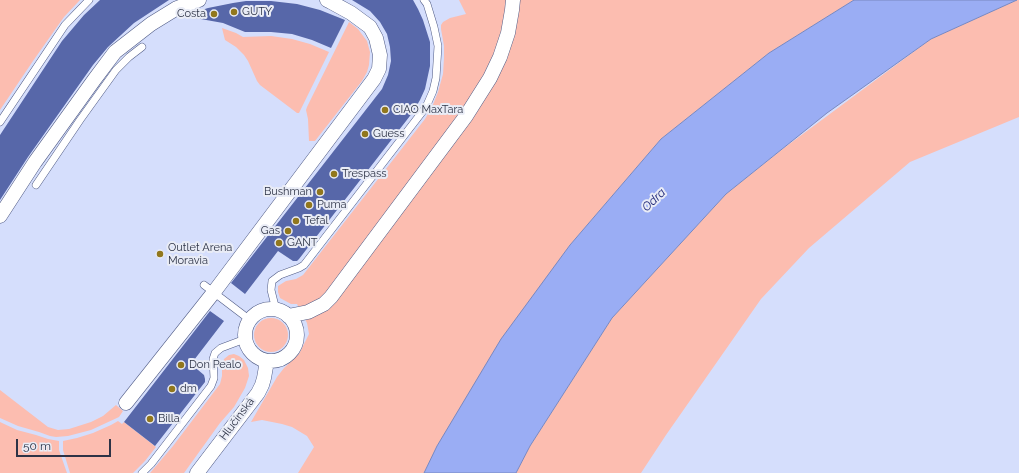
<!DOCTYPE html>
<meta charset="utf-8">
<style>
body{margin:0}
#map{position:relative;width:1019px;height:473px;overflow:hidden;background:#d5defc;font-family:Raleway,sans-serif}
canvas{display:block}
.scale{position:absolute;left:16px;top:439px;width:95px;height:18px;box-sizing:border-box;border:2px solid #2d3346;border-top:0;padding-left:5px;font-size:12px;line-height:14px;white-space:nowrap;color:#2d3346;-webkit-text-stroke:3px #e9ecf6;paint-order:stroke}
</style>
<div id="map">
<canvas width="1019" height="473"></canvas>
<div class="scale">50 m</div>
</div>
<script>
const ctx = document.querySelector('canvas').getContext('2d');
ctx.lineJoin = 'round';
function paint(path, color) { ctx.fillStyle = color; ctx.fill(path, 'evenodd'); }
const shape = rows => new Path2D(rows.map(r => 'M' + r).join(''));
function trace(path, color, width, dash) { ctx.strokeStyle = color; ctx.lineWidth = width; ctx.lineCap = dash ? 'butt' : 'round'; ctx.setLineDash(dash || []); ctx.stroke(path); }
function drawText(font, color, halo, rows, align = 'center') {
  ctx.font = font + ' Raleway,sans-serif'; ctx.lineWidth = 4; ctx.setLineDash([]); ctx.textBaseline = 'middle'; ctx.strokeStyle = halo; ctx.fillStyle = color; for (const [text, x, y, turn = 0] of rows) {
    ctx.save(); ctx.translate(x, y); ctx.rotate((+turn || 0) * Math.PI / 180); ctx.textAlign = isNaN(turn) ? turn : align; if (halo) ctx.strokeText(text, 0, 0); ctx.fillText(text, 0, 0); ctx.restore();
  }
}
paint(shape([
 [0,0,80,0,64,17,33,61,0,110],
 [459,0,854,0,769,53,661,139,570,245,437,446,424,473,298,473,314,447,307,436,292,427,282,424,262,420,251,422,277,377,284,368,299,354,309,334,307,323,297,304,291,304,280,298,278,292,278,286,286,281,296,279,303,275,425,119,432,107,438,92,443,74,444,58,444,46,441,29,441,25,443,22,450,18,466,14],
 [1017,0,1019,0,1019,117,910,162,809,248,761,299,666,435,641,473,516,473,530,446,612,318,726,194,784,148,931,39],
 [349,22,358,29,367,41,370,52,369,65,367,72,362,81,315,141,309,141,308,119,306,110,307,107],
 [222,28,236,33,243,37,271,36,292,39,310,44,329,52,299,113,297,113,260,85,257,81,248,61,244,55,236,47,225,40],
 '254 335a17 17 0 1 1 34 0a17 17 0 1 1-34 0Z',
 [234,354,239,356,244,360,248,368,249,376,245,388,234,407,220,423,184,473,150,473,173,446,220,384,222,376,222,365,224,359,229,355],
 [0,390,48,427,58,430,69,429,91,422,103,416,116,405,123,411,119,417,91,430,68,436,56,437,50,436,39,432,18,426,0,418],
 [118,421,122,424,124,422,156,447,145,461,133,473,70,473,63,450,63,441,77,438,93,433,111,425],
 [0,422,17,430,36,435,48,439,59,441,59,450,67,473,0,473]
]), '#fcbdb0');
const water = shape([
 [854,0,1017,0,931,39,827,113,726,194,612,318,530,446,516,473,424,473,437,446,501,339,570,245,661,139,769,53,854,0]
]);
paint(water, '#9aadf4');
trace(water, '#7988c0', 1);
paint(shape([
 [100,0,169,0,134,23,108,47,93,65,28,157,0,200,0,135,62,41,84,15],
 [352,0,413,0,418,9,423,20,430,42,430,66,425,89,420,100,413,112,299,259,297,261,293,261,278,251,245,294,231,283,382,89,388,75,391,61,390,47,387,34,380,22,370,11],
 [246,1,271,1,297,4,320,10,345,20,331,48,312,40,292,34,271,32,245,32,223,23,184,16,208,8,233,3],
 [210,311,224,321,191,364,204,375,205,379,205,382,155,446,124,422]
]), '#5767a9');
const lane = shape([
 [0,122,65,25,89,0],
 [36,185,80,120,116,70,129,57,142,47],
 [204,285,250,320],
 [276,310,271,290,272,281,280,275,299,268,304,265,426,107,433,91,436,78,438,46,434,27,427,4,424,0],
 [142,473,151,464,211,386,214,378,213,359,215,353,221,348,245,339]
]);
const street = shape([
 [0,216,35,162,94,80,115,52,151,24,177,8,199,0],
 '245 335a26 26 0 1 1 52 0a26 26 0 1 1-52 0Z',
 [288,316,308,312,324,304,331,297,466,116,490,78,500,57,508,33,512,10,513,0],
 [126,403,214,292,374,79,379,69,380,55,376,38,370,27,351,13,331,2,327,0],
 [197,473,258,393,262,385,264,378,267,361]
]);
trace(lane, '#505b85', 8);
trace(street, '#505b85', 15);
trace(lane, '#fff', 7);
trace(street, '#fff', 14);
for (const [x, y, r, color] of [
 [234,12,4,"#91771d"],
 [214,14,4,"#91771d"],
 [385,110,4,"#91771d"],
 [365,134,4,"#91771d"],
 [334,174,4,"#91771d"],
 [320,192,4,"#91771d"],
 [309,205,4,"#91771d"],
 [296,221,4,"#91771d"],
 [288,231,4,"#91771d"],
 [279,243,4,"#91771d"],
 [160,254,4,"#91771d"],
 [181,365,4,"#91771d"],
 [172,389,4,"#91771d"],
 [150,419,4,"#91771d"]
]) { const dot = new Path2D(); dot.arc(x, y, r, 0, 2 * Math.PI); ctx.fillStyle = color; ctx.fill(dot); trace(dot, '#e9ecf6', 1.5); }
drawText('11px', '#2d3346', '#e9ecf6', [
 ["GUTY",242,12],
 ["Costa",206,14,"right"],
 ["CIAO MaxTara",393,110],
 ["Guess",373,134],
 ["Trespass",342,174],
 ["Bushman",312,192,"right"],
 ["Puma",317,205],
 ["Tefal",304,221],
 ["Gas",280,231,"right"],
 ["GANT",287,243],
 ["Outlet Arena",168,248],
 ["Moravia",168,261],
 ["Don Pealo",189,365],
 ["dm",180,389],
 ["Billa",158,419]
], 'left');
drawText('11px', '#2d3346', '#e9ecf6', [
 ["Hlučínská",237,419,-53]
]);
drawText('italic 12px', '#21297a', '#e9ecf6', [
 ["Odra",654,200,-44]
]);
</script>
